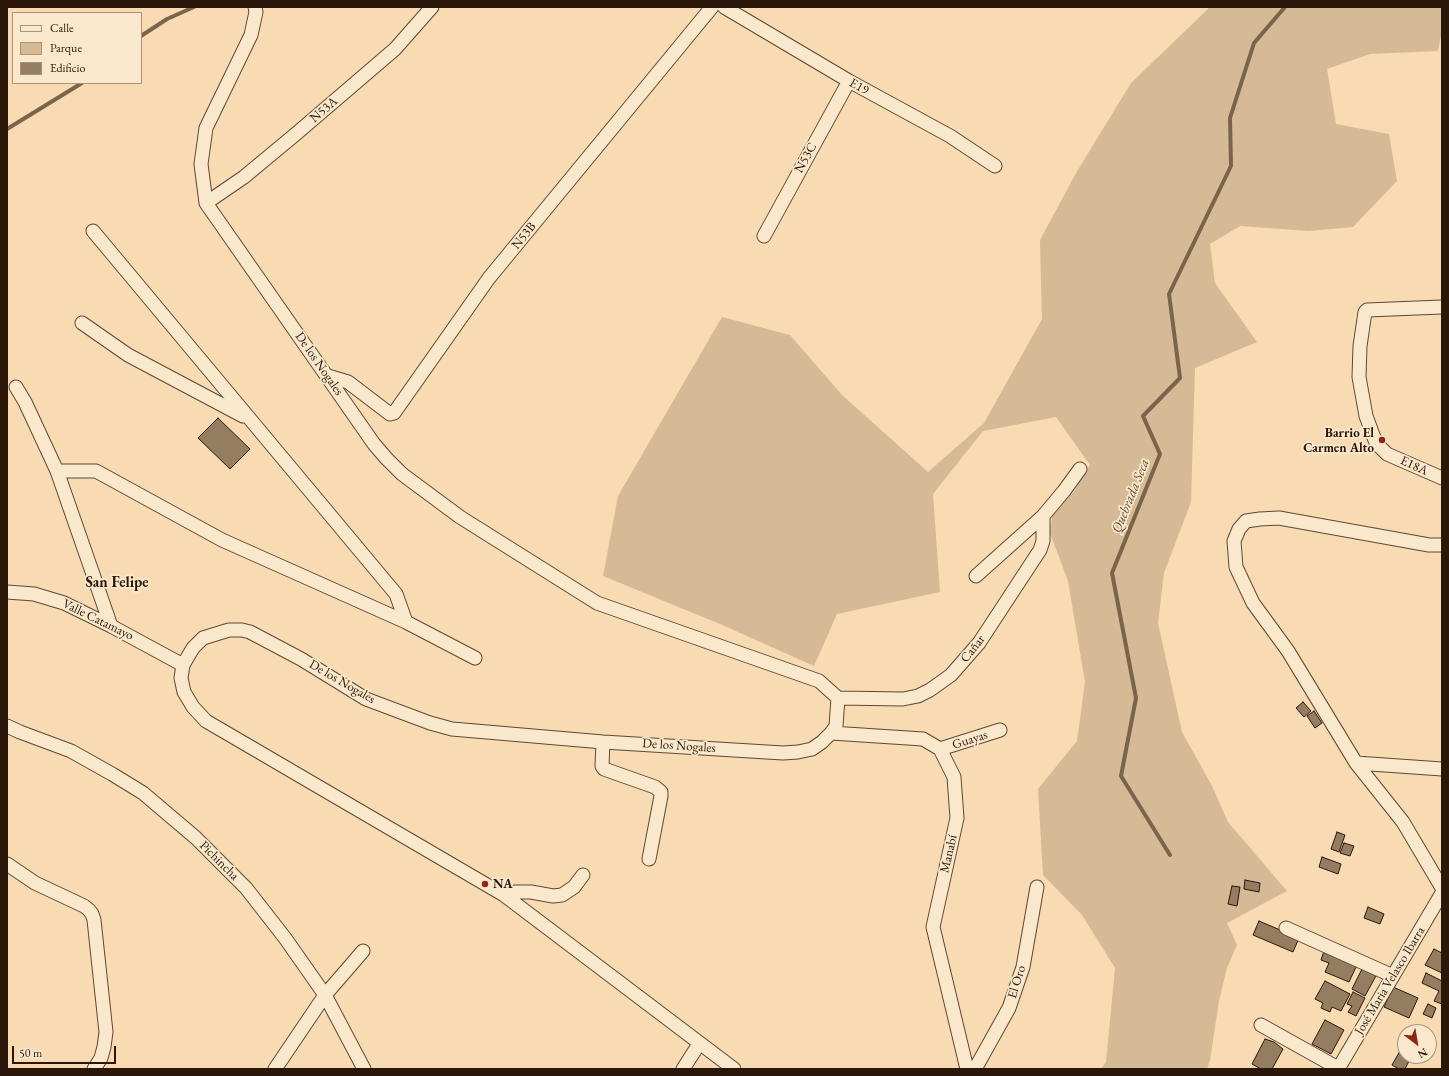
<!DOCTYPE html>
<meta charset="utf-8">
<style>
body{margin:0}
#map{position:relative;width:1449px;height:1076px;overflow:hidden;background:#f8dbb2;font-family:"EB Garamond",serif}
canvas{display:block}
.frame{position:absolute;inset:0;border:8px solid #2a1709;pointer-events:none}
.legend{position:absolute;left:12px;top:12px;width:130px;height:72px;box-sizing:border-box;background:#fae8cd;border:1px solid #a7947f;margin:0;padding:5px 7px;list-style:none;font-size:12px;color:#2a1709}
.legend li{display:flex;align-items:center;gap:8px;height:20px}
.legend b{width:20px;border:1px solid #a7947f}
.north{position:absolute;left:1397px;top:1024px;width:40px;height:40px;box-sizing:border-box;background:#fae8cd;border:1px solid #a7947f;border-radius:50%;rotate:149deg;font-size:11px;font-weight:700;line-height:16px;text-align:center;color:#2a1709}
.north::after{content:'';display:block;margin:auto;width:14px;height:18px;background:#8f2418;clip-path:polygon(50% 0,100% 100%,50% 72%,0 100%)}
.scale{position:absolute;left:12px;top:1046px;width:104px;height:18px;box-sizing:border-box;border:2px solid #2a1709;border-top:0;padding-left:5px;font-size:12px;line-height:14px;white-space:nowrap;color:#2a1709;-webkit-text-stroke:3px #fae8cd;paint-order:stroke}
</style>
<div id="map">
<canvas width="1449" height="1076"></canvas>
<div class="frame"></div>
<ul class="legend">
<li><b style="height:5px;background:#fae8cd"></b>Calle</li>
<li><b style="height:11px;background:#d5ba95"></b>Parque</li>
<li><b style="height:11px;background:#957d61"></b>Edificio</li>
</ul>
<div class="north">N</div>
<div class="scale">50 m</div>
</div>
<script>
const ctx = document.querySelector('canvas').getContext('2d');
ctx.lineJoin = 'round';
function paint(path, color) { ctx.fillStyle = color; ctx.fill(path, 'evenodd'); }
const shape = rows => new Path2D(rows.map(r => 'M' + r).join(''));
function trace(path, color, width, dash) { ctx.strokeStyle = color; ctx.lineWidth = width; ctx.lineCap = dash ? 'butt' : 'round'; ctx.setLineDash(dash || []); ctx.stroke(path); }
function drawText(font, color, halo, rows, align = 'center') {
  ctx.font = font + ' "EB Garamond",serif'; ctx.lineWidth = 3.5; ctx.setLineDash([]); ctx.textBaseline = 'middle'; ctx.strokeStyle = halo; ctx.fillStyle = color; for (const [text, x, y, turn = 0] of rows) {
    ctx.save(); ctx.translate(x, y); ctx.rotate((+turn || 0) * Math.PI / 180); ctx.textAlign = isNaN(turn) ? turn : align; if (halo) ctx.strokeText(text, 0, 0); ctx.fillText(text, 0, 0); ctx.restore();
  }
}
paint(shape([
 [1210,7,1442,7,1442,31,1438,51,1370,54,1327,69,1336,124,1389,134,1397,181,1353,227,1309,231,1240,226,1210,244,1215,283,1257,342,1195,368,1191,502,1164,573,1158,623,1182,732,1212,786,1228,822,1287,891,1227,923,1237,945,1227,968,1219,1001,1210,1060,1207,1069,1101,1069,1106,1062,1115,968,1082,915,1043,875,1038,789,1077,741,1085,682,1068,581,1050,533,1053,509,1073,493,1090,465,1056,417,983,431,933,494,940,592,837,614,814,666,720,624,603,576,618,496,722,317,790,335,842,395,928,472,984,423,1042,319,1040,240,1076,173,1131,83]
]), '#d5ba95');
trace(shape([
 [141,36,167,19,194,7],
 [7,129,82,83],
 [1170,855,1121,776,1136,698,1112,573,1160,454,1143,416,1180,378,1169,294,1231,166,1230,118,1254,43,1285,7]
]), '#7c644c', 4);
const building = shape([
 [218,418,250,449,230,469,198,438,218,418],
 [1303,702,1311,711,1304,717,1296,708,1303,702],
 [1314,711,1322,723,1315,728,1307,716,1314,711],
 [1337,832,1345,835,1339,852,1331,849,1337,832],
 [1344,843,1354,846,1350,856,1340,853,1344,843],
 [1322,857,1341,864,1338,874,1319,867,1322,857],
 [1245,880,1260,883,1259,892,1244,889,1245,880],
 [1232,886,1240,887,1237,906,1228,904,1232,886],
 [1368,907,1384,914,1380,924,1364,918,1368,907],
 [1259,921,1299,938,1293,952,1253,935,1259,921],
 [1434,949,1442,953,1442,973,1425,965,1434,949],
 [1324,951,1357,965,1349,982,1325,972,1329,963,1321,960,1324,951],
 [1363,967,1377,974,1365,996,1352,989,1363,967],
 [1426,973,1442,981,1442,1004,1434,1001,1439,991,1422,983,1426,973],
 [1325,981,1350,994,1341,1011,1332,1007,1330,1012,1321,1008,1323,1003,1315,999,1325,981],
 [1393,987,1418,998,1409,1018,1384,1007,1393,987],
 [1353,992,1365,998,1356,1016,1348,1012,1352,1006,1347,1004,1353,992],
 [1428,1004,1436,1008,1432,1018,1423,1014,1428,1004],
 [1325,1020,1344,1030,1331,1054,1312,1044,1325,1020],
 [1265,1039,1274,1042,1283,1049,1272,1069,1261,1069,1252,1064,1265,1039],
 [1400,1051,1405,1054,1405,1056,1411,1057,1405,1069,1399,1069,1392,1065,1400,1051]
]);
paint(building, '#957d61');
trace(building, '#2a1709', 1);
const minor = shape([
 [255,7,256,12,251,35,206,128,201,164,206,203,374,444,386,458,402,474,460,517,597,603,819,681,838,698],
 [724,7,849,81,950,136,995,166],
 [206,203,244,177,297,133,395,49,432,7],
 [93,231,396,594,406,622],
 [764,236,849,81],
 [1442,307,1367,310,1365,312,1360,346,1359,377,1366,416,1376,443,1387,454,1442,478],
 [82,323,128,355,243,416],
 [328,376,348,382,390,414,394,413,489,278,712,7],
 [16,387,25,402,57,471,111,626],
 [57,471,96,471,222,540,406,622,475,658],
 [1442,545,1429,545,1279,518,1260,519,1246,521,1239,529,1234,541,1236,567,1253,603,1288,651,1356,763,1403,822,1442,888],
 [976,576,1043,516,1064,491,1080,469],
 [7,592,34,594,64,603,111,626,183,665],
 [838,698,903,699,918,696,930,690,951,675,979,643,1040,550,1043,541,1043,516],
 [7,726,20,732,71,751,112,774,143,793,196,838,246,888,285,938,325,995,364,1069],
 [831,733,923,739,940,749,954,777,957,818,933,927,967,1069],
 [603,742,602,766,604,769,655,787,661,792,661,796,649,859],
 [940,749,1000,730],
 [1356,763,1442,769],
 [7,864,35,883,84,906,89,910,92,914,94,920,106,1032,104,1047,101,1058,94,1069],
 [504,895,515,892,531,892,553,896,562,895,574,887,583,875],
 [1286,928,1393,976],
 [1261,1025,1338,1068],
 [275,1069,325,995,363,951],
 [683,1069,699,1044],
 [734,1069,504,895,206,721,193,707,184,692,181,678,183,665,193,648,203,638,229,630,242,630,250,632,301,659,366,699,430,723,452,729,603,742,783,753,798,752,812,749,822,742,831,733,836,726,838,698],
 [975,1069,1009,1008,1023,967,1037,887],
 [1338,1069,1442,893]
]);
trace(minor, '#5e4833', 15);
trace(minor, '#fae8cd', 13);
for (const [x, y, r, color] of [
 [1382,440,4,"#8f2418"],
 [485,884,4,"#8f2418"]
]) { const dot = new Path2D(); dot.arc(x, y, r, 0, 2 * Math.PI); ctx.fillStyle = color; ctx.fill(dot); trace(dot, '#fae8cd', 1.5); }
drawText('13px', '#2a1709', '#fae8cd', [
 ["E19",859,87,29],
 ["N53A",324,110,-41],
 ["N53C",806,158,-61],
 ["N53B",524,236,-51],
 ["De los Nogales",319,364,55],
 ["E18A",1414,466,24],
 ["Valle Catamayo",98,620,26],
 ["Cañar",973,649,-52],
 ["De los Nogales",342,682,30],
 ["Guayas",970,740,-18],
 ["De los Nogales",679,746,4],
 ["Manabí",949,854,-77],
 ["Pichincha",219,861,45],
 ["José Maria Velasco Ibarra",1390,981,-59],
 ["El Oro",1017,982,-73]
]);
drawText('bold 13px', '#2a1709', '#fae8cd', [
 ["Barrio El",1374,433],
 ["Carmen Alto",1374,448],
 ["NA",493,884,"left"]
], 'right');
drawText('italic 14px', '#604b36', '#fae8cd', [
 ["Quebrada Seca",1131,496,-68]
]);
drawText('bold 15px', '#2a1709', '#fae8cd', [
 ["San Felipe",117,583]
]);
</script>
